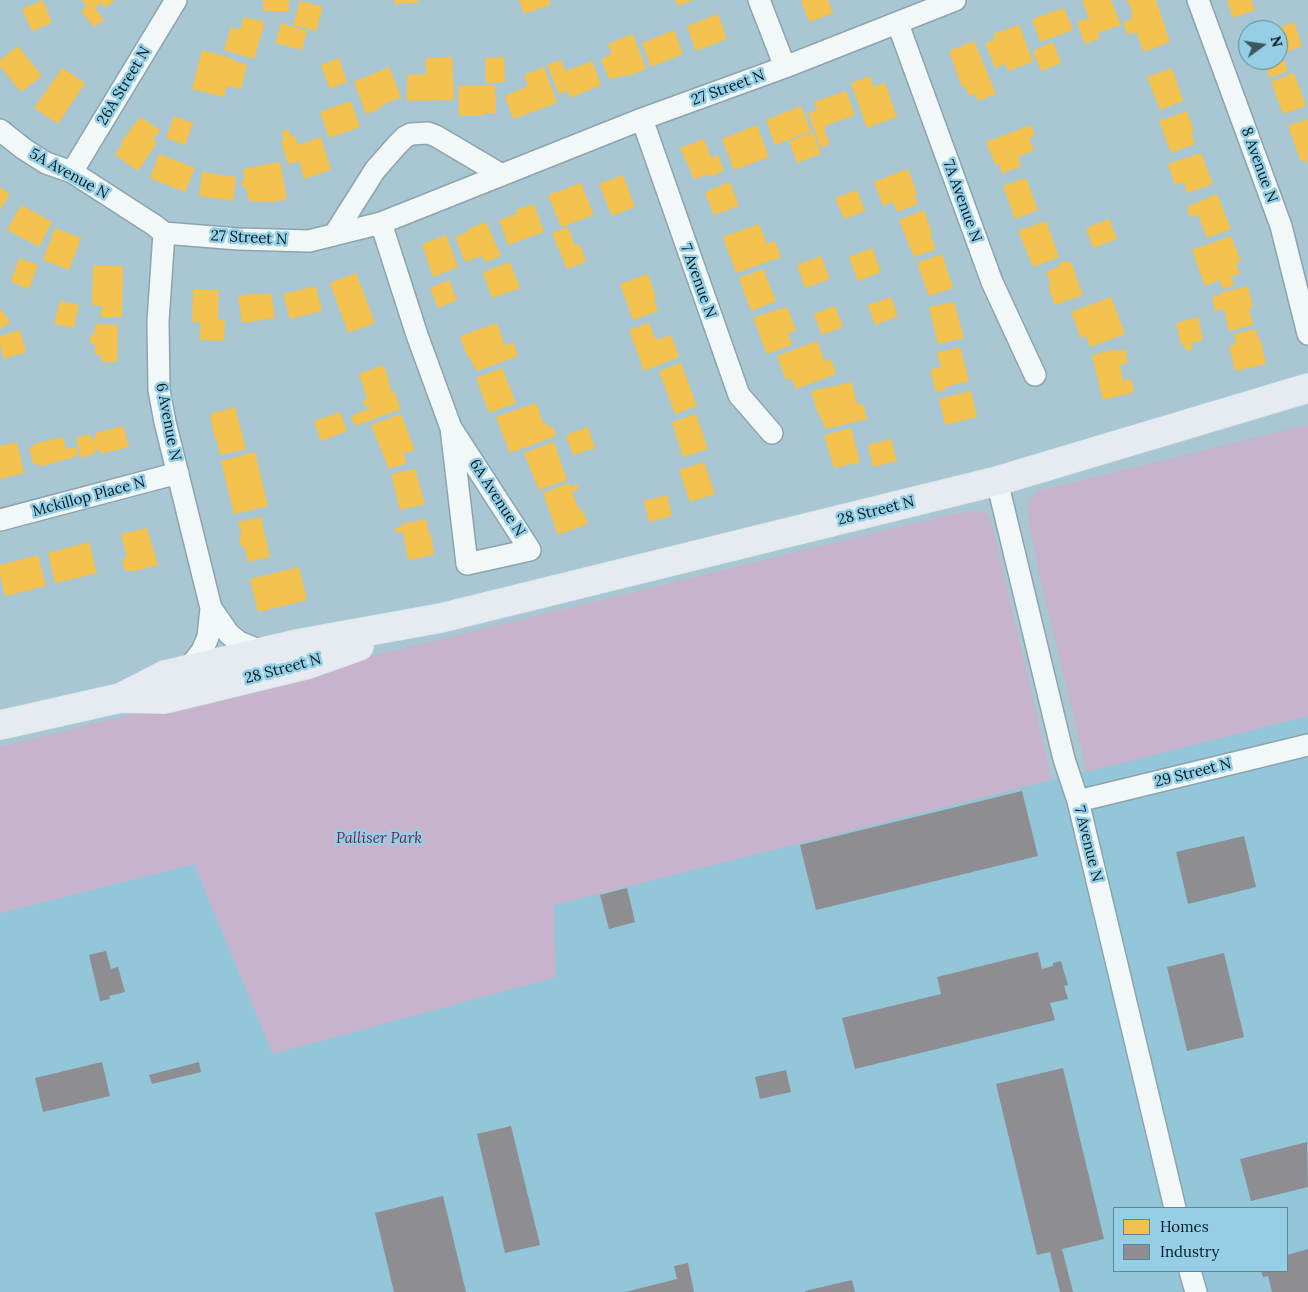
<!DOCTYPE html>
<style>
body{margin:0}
#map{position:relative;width:1308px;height:1292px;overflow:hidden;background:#a8c7d3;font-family:Lora,serif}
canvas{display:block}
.legend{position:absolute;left:1113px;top:1207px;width:175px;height:65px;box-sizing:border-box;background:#96cfe5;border:1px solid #5b8797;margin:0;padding:6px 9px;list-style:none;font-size:15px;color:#031a22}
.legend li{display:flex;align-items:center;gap:10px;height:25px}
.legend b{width:25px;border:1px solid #5b8797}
.north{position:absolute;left:1238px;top:20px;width:50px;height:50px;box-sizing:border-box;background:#96cfe5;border:1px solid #5b8797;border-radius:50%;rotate:76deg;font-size:14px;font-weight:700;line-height:20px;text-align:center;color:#031a22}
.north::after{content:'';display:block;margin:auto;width:18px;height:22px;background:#3d5760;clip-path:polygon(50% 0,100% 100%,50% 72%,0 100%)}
</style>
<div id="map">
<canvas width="1308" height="1292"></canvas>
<ul class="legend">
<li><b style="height:14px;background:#f2c14e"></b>Homes</li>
<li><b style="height:14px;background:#8d8d92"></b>Industry</li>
</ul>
<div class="north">N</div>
</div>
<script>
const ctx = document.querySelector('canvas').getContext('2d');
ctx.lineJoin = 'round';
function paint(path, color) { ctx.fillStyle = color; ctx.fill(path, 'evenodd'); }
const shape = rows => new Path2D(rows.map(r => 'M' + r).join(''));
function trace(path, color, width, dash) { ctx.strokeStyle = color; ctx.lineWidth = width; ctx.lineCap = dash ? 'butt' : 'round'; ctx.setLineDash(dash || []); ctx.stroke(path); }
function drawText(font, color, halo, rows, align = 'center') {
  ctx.font = font + ' Lora,serif'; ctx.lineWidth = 5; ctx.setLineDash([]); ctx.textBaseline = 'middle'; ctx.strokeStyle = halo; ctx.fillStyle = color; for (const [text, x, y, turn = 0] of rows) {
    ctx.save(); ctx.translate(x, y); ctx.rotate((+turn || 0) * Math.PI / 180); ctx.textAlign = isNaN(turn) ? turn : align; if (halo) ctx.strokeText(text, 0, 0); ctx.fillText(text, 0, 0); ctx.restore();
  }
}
paint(shape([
 [1308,716,1308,1292,0,1292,0,913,194,864,273,1054,553,905],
 [1114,1208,1287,1208,1287,1271,1114,1271]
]), '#93c6d9');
paint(shape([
 [1308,425,1308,716,1087,772,1040,577,1028,515,1029,501,1038,491],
 [975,511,987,513,992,524,1052,780,554,905,556,977,273,1054,194,864,0,913,0,747,953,514]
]), '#c7b3cc');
paint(shape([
 [43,0,52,23,32,31,22,9],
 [82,0,115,0,105,8,101,3,95,8,104,20,94,27,81,11,87,7],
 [263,0,289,0,289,11,263,11],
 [394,0,418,0,418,3,394,4],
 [519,0,549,0,550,5,524,14],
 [675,0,694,0,678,6],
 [801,0,828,0,833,13,809,22],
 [1082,0,1111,0,1121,25,1098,33,1100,38,1085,44,1077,22,1089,18],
 [1127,0,1156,0,1170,42,1144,52,1136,32,1128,35,1123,23,1132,19,1130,15,1133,14],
 [1227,0,1251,0,1255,10,1233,18],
 [300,1,323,7,316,31,293,25],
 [1064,8,1073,30,1040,42,1032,19],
 [718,14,727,39,696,51,687,26],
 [244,17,265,22,254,59,224,50,231,27,240,30],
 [1294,22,1302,46,1281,54,1288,71,1270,78,1263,60,1278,60,1278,30,1274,30],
 [281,23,307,31,302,50,275,43],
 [1019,25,1033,62,1008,71,1005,64,995,68,985,43,995,39,993,34],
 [674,30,683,54,651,67,642,43],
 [633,34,646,69,634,74,609,79,601,59,612,54,608,44],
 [974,41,996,94,978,101,975,94,969,96,965,86,962,87,949,51],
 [1053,42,1061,63,1041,71,1033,51],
 [18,46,42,76,21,92,0,66,0,60],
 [202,50,234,59,234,61,247,65,241,89,227,86,224,97,192,89],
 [452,57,454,100,407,101,407,75,426,74,426,58],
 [504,57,505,82,486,83,485,58],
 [339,58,347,82,330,89,321,65],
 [561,60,565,71,592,61,601,85,570,98,568,91,559,94,547,65],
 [389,67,401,97,380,106,381,108,366,114,354,82],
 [544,67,557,103,513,119,505,96,528,86,524,75],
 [62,68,85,83,58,124,34,108],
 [1172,68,1183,101,1160,110,1147,77],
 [1294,73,1306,106,1283,114,1271,82],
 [870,76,874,87,885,83,897,117,867,128,851,83],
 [495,85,496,113,484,113,484,116,459,116,458,86],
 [846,91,855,115,825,126,824,129,830,144,821,148,808,113,817,110,814,102],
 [351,101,360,127,329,138,320,112],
 [801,106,811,131,775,145,766,120],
 [1187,111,1194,131,1191,132,1195,144,1171,153,1159,121],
 [174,116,193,123,185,145,166,138],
 [140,117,160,130,153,140,157,143,138,171,115,155,123,143,121,142],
 [1308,119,1308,166,1306,160,1301,162,1288,126],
 [757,125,769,157,734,170,722,139],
 [1031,125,1035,136,1029,138,1034,150,1018,157,1021,166,1002,174,999,164,996,166,986,142],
 [288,129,291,137,295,136,298,145,321,137,331,170,304,179,299,161,288,164,281,141,284,140,282,132],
 [813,132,821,154,797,163,789,141],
 [704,139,711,158,718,155,724,171,710,177,709,174,694,179,680,148],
 [1201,153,1213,184,1187,193,1184,182,1175,185,1168,164],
 [159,154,195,168,185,192,150,178],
 [280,162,287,199,274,202,249,201,246,188,243,188,242,179,245,179,243,169],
 [908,169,917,194,915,195,918,204,897,212,893,202,883,206,874,182],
 [202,172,236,177,233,201,199,196],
 [623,175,635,207,612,216,599,184],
 [1026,178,1038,210,1015,219,1003,186],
 [730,182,739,206,714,215,705,192],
 [581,183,594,215,561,227,548,195],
 [0,187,10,195,0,209],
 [857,190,865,211,844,219,835,198],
 [1217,194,1231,229,1207,238,1198,215,1190,217,1187,207],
 [534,204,544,232,508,245,499,220,517,214,515,210],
 [21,205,52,222,39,247,7,230],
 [924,210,932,233,930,234,936,249,914,257,899,220],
 [1109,219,1117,239,1093,248,1086,228],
 [1046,221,1059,257,1033,267,1018,231],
 [486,222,501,256,485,262,482,256,465,262,455,237,469,231,468,229],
 [759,224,767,244,775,241,781,257,736,273,723,237],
 [568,227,575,246,580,244,586,262,567,269,552,233],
 [55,228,81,238,69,270,43,260],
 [446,235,458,267,433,277,422,244],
 [1231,236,1241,261,1236,263,1240,274,1231,277,1234,285,1224,289,1219,280,1205,286,1192,250],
 [872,248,881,272,858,281,849,257],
 [942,254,953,288,929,296,917,263],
 [821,256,830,279,805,288,797,265],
 [19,258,38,265,29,289,11,282],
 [1067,261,1068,263,1071,262,1083,295,1055,305,1048,286,1051,284,1046,272,1060,266,1059,263],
 [510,262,520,288,492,298,483,272],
 [93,265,123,266,122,317,101,317,102,306,92,305],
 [763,269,776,301,751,311,739,278],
 [356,273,375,323,348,333,330,283],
 [648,274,656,298,654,299,658,311,633,320,620,284],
 [449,280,457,300,438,308,430,288],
 [316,286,322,311,290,319,283,294],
 [1248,286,1253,307,1249,308,1253,325,1229,331,1224,309,1215,311,1212,297,1221,295,1220,293],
 [193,290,219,290,218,319,225,320,224,341,200,340,200,322,192,322],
 [259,293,259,295,271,293,275,318,242,323,238,296],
 [891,297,898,316,875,325,868,305],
 [1111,297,1125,334,1090,347,1086,336,1081,338,1071,312],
 [60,301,79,305,74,328,54,324],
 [954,302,964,338,938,344,929,307],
 [835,306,843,327,822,335,814,314],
 [787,307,796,330,788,334,792,345,767,354,753,318,779,309,779,310],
 [2,310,10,323,0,329,0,311],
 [1198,317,1203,340,1191,343,1193,349,1186,351,1184,344,1181,345,1176,323],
 [497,323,505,346,513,342,518,356,477,371,465,351,460,336],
 [649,323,656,340,671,335,679,357,644,371,629,330],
 [95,324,118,325,117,362,101,362,101,355,95,355,95,344,90,344,91,334,95,334],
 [1256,329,1258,338,1260,338,1266,364,1235,371,1229,346,1236,344,1234,334],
 [20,330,26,352,4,359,0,345,0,336],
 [817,341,825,362,831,359,836,374,796,389,791,378,786,380,777,356],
 [960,347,969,381,945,387,946,390,936,392,930,370,941,367,937,353],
 [1116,349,1116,351,1125,349,1128,363,1120,365,1123,381,1131,379,1134,392,1103,400,1092,355],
 [681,363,697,406,675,414,659,371],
 [383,365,387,373,391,392,394,391,401,409,355,426,351,416,371,408,370,406,366,408,363,400,367,398,359,374],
 [502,368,516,403,489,413,476,378],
 [852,382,857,405,863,404,867,419,826,429,816,408,811,391],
 [971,391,977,417,945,425,939,399],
 [536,403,544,425,548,423,550,428,553,427,556,434,553,435,554,437,510,453,496,417],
 [235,407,246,449,220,455,217,440,215,440,210,414],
 [340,412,347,431,321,441,314,421],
 [401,414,415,450,403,454,407,463,389,469,371,425],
 [696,414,708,449,683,457,672,422],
 [123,426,129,447,101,454,99,449,94,451,95,454,81,458,76,438,90,434,91,439,96,438,95,433],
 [588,427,595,448,573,455,566,435],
 [851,428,860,462,834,468,824,435],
 [63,437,66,449,76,447,78,456,39,467,38,463,33,464,29,448,33,447,33,444],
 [891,439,897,461,873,467,868,445],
 [17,442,24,473,0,479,0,446],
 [554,442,567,480,539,490,524,453],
 [255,452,268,506,234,514,221,461],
 [704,462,715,494,690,502,679,470],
 [415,469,425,504,400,510,391,474],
 [569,483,570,487,577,484,579,489,572,492,579,510,582,509,588,524,558,535,543,493],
 [667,495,672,516,649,522,644,501],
 [261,517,270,557,248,562,244,546,241,547,239,536,242,535,238,522],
 [426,519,429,534,431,534,434,555,408,560,403,532,396,533,395,528,402,526,401,524],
 [147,528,158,565,130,572,130,570,125,571,122,559,127,557,121,534],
 [89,542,97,573,55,583,48,553],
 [38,555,46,586,5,596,0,575,0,565],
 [299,567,307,600,258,612,250,579]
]), '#f2c14e');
paint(shape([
 [1022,791,1038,856,816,910,800,845],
 [1244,836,1256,887,1188,904,1176,852],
 [627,888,635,922,609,929,600,895],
 [106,951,111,969,118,967,125,992,109,996,110,999,100,1001,89,955],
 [1038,952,1042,969,1053,966,1053,963,1061,961,1068,985,1064,986,1068,999,1050,1003,1055,1020,855,1069,842,1018,941,994,937,977],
 [1224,953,1244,1037,1187,1051,1167,967],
 [102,1062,110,1096,43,1112,35,1078],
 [199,1062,201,1072,152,1084,149,1075],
 [1063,1068,1104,1239,1062,1249,1073,1292,1060,1292,1050,1252,1037,1255,996,1084],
 [786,1070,791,1092,760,1099,755,1077],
 [511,1126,540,1245,505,1253,477,1134],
 [1307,1142,1308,1187,1251,1201,1240,1159],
 [443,1196,466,1292,394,1292,375,1213],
 [1308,1249,1308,1292,1272,1292,1268,1276,1263,1277,1261,1271,1287,1271,1287,1255],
 [688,1263,694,1292,625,1292,677,1279,674,1266],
 [852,1280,855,1292,805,1292,805,1291]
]), '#8d8d92');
const minor = shape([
 [759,0,785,67],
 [1198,0,1281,226,1308,334],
 [898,24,992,282,1035,375],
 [642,119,739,395,772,433],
 [0,130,24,149,46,163,72,172,154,225,164,233],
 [72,172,176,0],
 [381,223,417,335,451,428,530,550,467,564,451,428],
 [164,233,238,239,309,241,381,223,642,119,785,67,955,0],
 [164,233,158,321,159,390,165,422,211,608,208,637,202,651,187,670],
 [334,235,375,170,397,145,405,137,411,134,428,133,436,136,502,175],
 [997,481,1064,759,1078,801,1175,1208],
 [0,520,178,473],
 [211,608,229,634,239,642,263,652],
 [1078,801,1308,745],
 [1190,1271,1196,1292]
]);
const major = shape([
 [120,698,165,675,297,644,441,618,997,481,1308,388],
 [0,725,120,698,165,699,305,665,359,646]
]);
trace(minor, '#8ba4ad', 24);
trace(major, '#d8e6eb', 30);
trace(minor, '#f2f7f8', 21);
trace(major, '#e6ebf2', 28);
drawText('15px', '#031a22', '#96cfe5', [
 ["26A Street N",124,86,-59],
 ["27 Street N",728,88,-20],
 ["8 Avenue N",1259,165,70],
 ["5A Avenue N",69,174,29],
 ["7A Avenue N",962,201,70],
 ["27 Street N",249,238,3],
 ["7 Avenue N",698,281,70],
 ["6 Avenue N",168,422,79],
 ["Mckillop Place N",89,497,-15],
 ["6A Avenue N",497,498,57],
 ["28 Street N",876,511,-14],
 ["28 Street N",283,669,-15],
 ["29 Street N",1193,773,-14],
 ["7 Avenue N",1088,844,76]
]);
drawText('italic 15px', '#6d1f54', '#96cfe5', [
 ["Palliser Park",379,839]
]);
</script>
